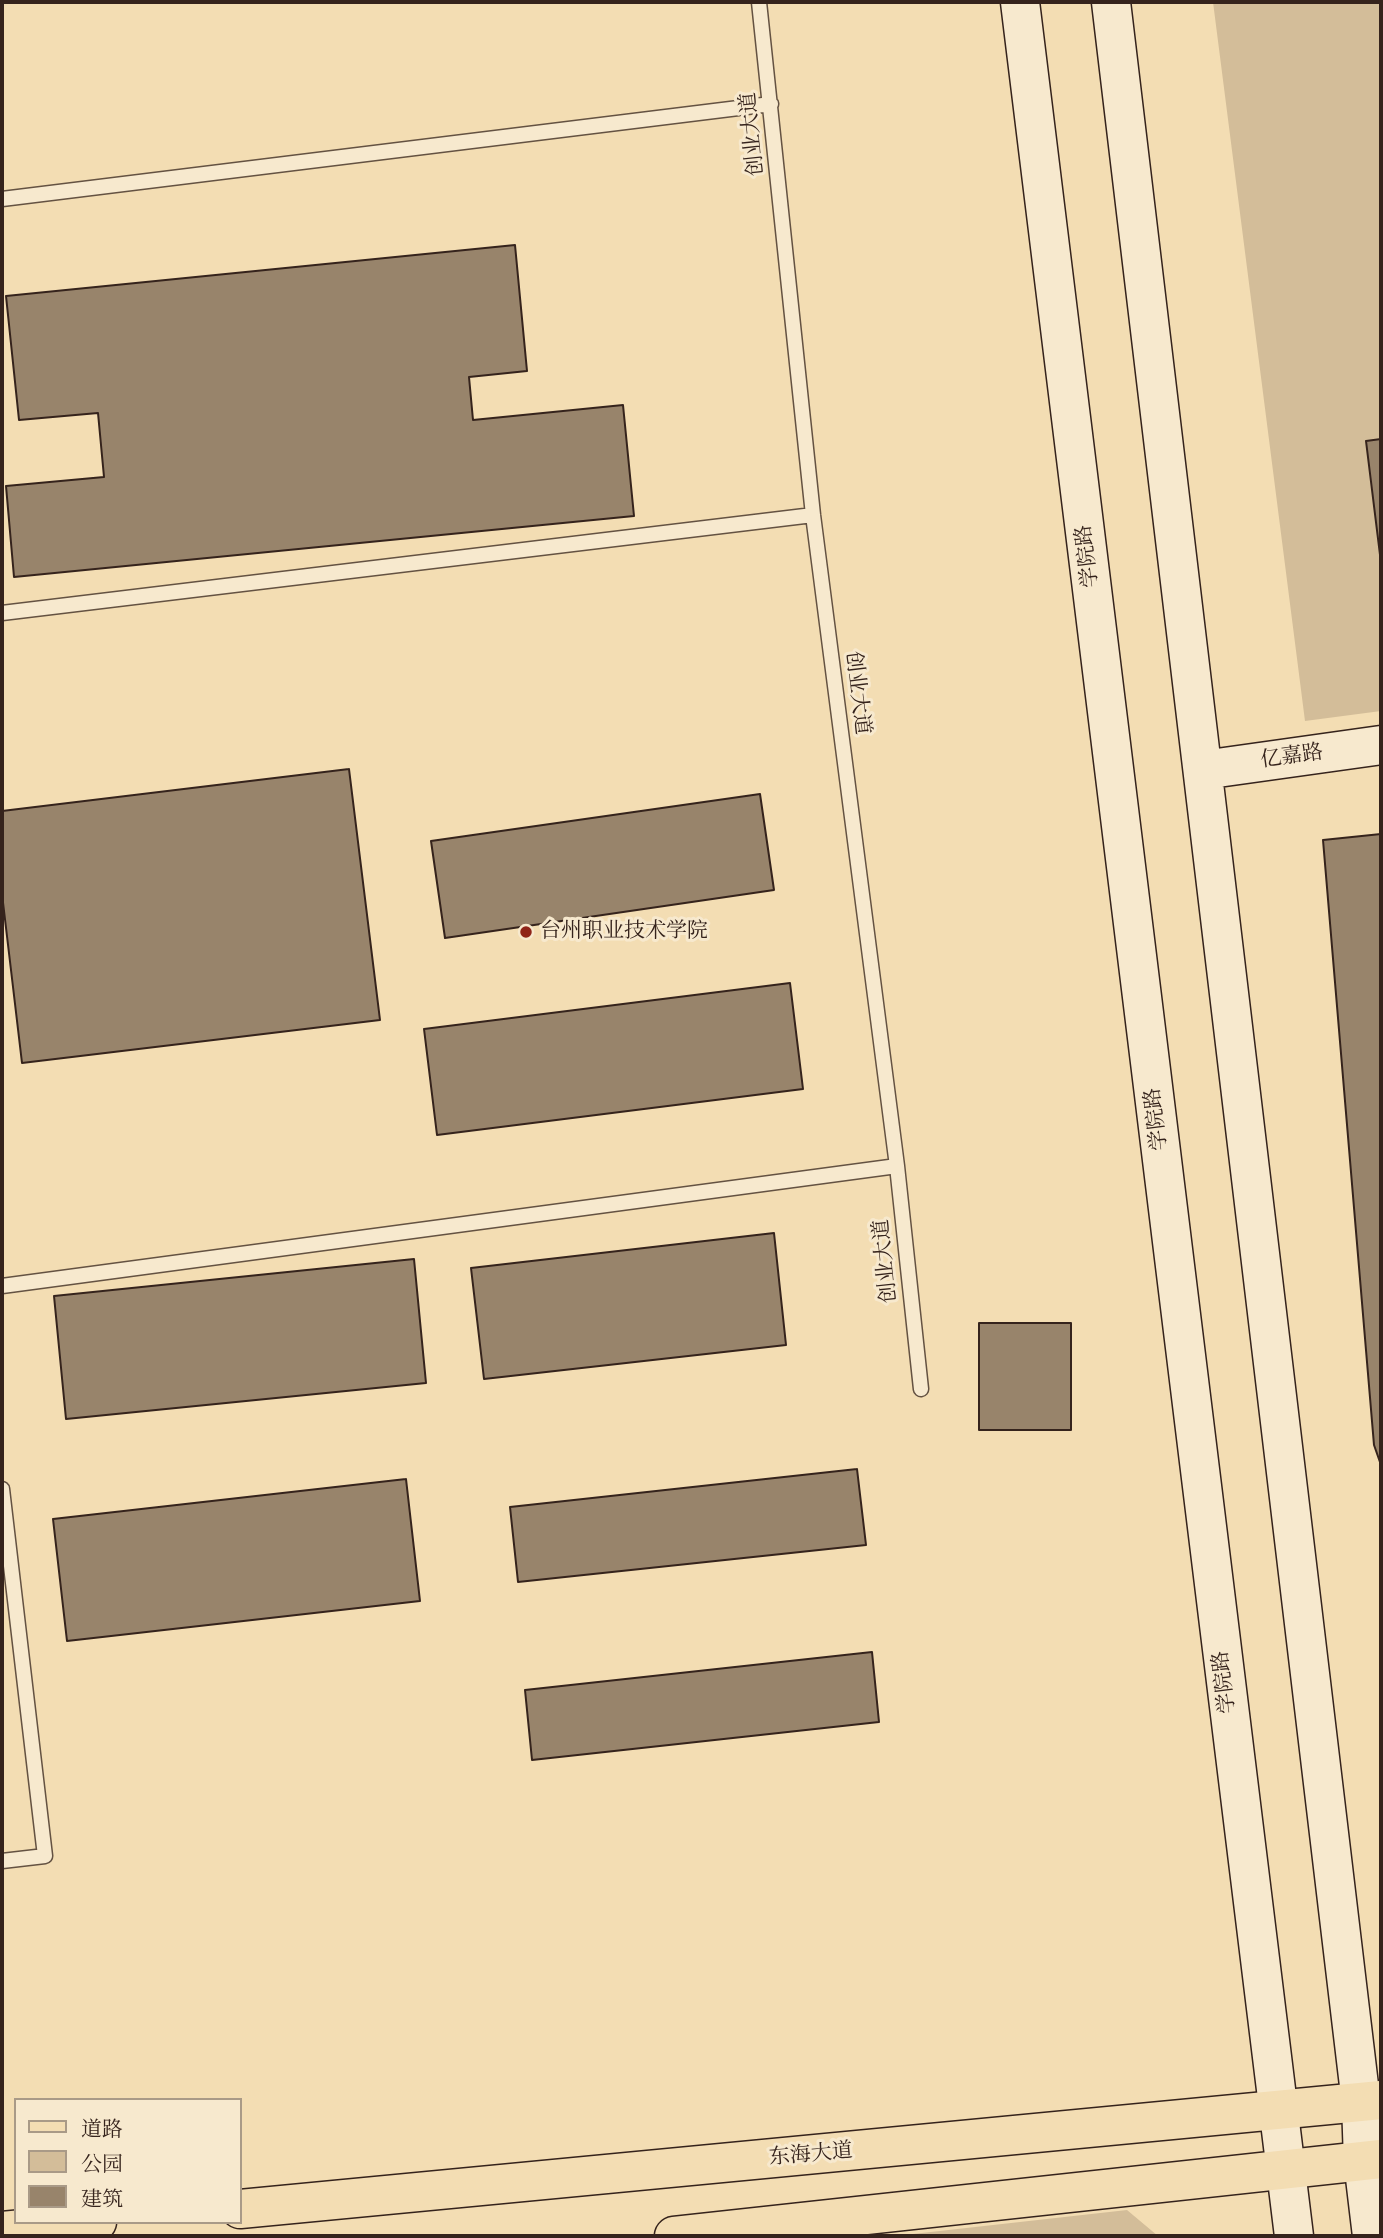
<!DOCTYPE html>
<meta charset="utf-8">
<style>
body{margin:0}
#map{position:relative;width:1383px;height:2238px;overflow:hidden;background:#f3ddb3;font-family:"IM FELL French Canon","Noto Serif SC",serif}
canvas{display:block}
.frame{position:absolute;inset:0;border:4px solid #35231c;pointer-events:none}
.legend{position:absolute;left:14px;top:2098px;width:228px;height:126px;box-sizing:border-box;background:#f7e9ce;border:2px solid #a99a87;margin:0;padding:9px 12px;list-style:none;font-size:21px;color:#35231c}
.legend li{display:flex;align-items:center;gap:14px;height:35px}
.legend b{width:35px;border:2px solid #a99a87}
</style>
<div id="map">
<canvas width="1383" height="2238"></canvas>
<div class="frame"></div>
<ul class="legend">
<li><b style="height:9px;background:#f3ddb3"></b>道路</li>
<li><b style="height:19px;background:#d3bd99"></b>公园</li>
<li><b style="height:19px;background:#98846b"></b>建筑</li>
</ul>
</div>
<script>
const ctx = document.querySelector('canvas').getContext('2d');
ctx.lineJoin = 'round';
function paint(path, color) { ctx.fillStyle = color; ctx.fill(path, 'evenodd'); }
const shape = rows => new Path2D(rows.map(r => 'M' + r).join(''));
function trace(path, color, width, dash) { ctx.strokeStyle = color; ctx.lineWidth = width; ctx.lineCap = dash ? 'butt' : 'round'; ctx.setLineDash(dash || []); ctx.stroke(path); }
function drawText(font, color, halo, rows, align = 'center') {
  ctx.font = font + ' "IM FELL French Canon","Noto Serif SC",serif'; ctx.lineWidth = 6; ctx.setLineDash([]); ctx.textBaseline = 'middle'; ctx.strokeStyle = halo; ctx.fillStyle = color; for (const [text, x, y, turn = 0] of rows) {
    ctx.save(); ctx.translate(x, y); ctx.rotate((+turn || 0) * Math.PI / 180); ctx.textAlign = isNaN(turn) ? turn : align; if (halo) ctx.strokeText(text, 0, 0); ctx.fillText(text, 0, 0); ctx.restore();
  }
}
paint(shape([
 [1213,2,1381,2,1381,711,1305,721],
 [1127,2210,1158,2236,895,2236]
]), '#d3bd99');
const building = shape([
 [515,245,527,371,469,377,473,420,623,405,634,516,14,577,6,486,104,477,98,413,19,420,6,296,515,245],
 [1381,439,1381,563,1366,441,1381,439],
 [349,769,380,1020,22,1063,2,894,2,811,349,769],
 [760,794,774,890,445,938,431,841,760,794],
 [1381,834,1381,1465,1374,1445,1323,840,1381,834],
 [790,983,803,1089,437,1135,424,1029,790,983],
 [774,1233,786,1345,484,1379,471,1268,774,1233],
 [414,1259,426,1383,66,1419,54,1296,414,1259],
 [979,1323,1071,1323,1071,1430,979,1430,979,1323],
 [857,1469,866,1545,518,1582,510,1507,857,1469],
 [406,1479,420,1601,67,1641,53,1519,406,1479],
 [872,1652,879,1722,532,1760,525,1690,872,1652]
]);
paint(building, '#98846b');
trace(building, '#35231c', 2);
const lane = shape([
 [759,2,813,515,897,1166,921,1389],
 [2,199,771,104],
 [2,613,813,515],
 [2,1286,897,1166],
 [2,1489,45,1856,2,1861]
]);
const secondary = shape([
 [1020,2,1294,2236],
 [1111,2,1361,2102,1363,2161,1372,2236],
 [1203,770,1381,745]
]);
const primary = shape([
 [240,2209,1381,2100],
 [2,2231,97,2222],
 [674,2236,1381,2159]
]);
trace(lane, '#645242', 17);
trace(secondary, '#35231c', 41);
trace(primary, '#35231c', 41);
trace(lane, '#f7e9ce', 14);
trace(secondary, '#f7e9ce', 38);
trace(primary, '#f3ddb3', 38);
for (const [x, y, r, color] of [
 [526,932,7,"#8f2418"]
]) { const dot = new Path2D(); dot.arc(x, y, r, 0, 2 * Math.PI); ctx.fillStyle = color; ctx.fill(dot); trace(dot, '#f7e9ce', 2.5); }
drawText('21px', '#35231c', '#f7e9ce', [
 ["创业大道",753,134,-96],
 ["学院路",1088,556,-97],
 ["创业大道",857,693,83],
 ["亿嘉路",1292,757,-8],
 ["学院路",1157,1119,-97],
 ["创业大道",886,1261,-96],
 ["学院路",1225,1682,-97],
 ["东海大道",811,2155,-5]
]);
drawText('21px', '#35231c', '#f7e9ce', [
 ["台州职业技术学院",540,932]
], 'left');
</script>
